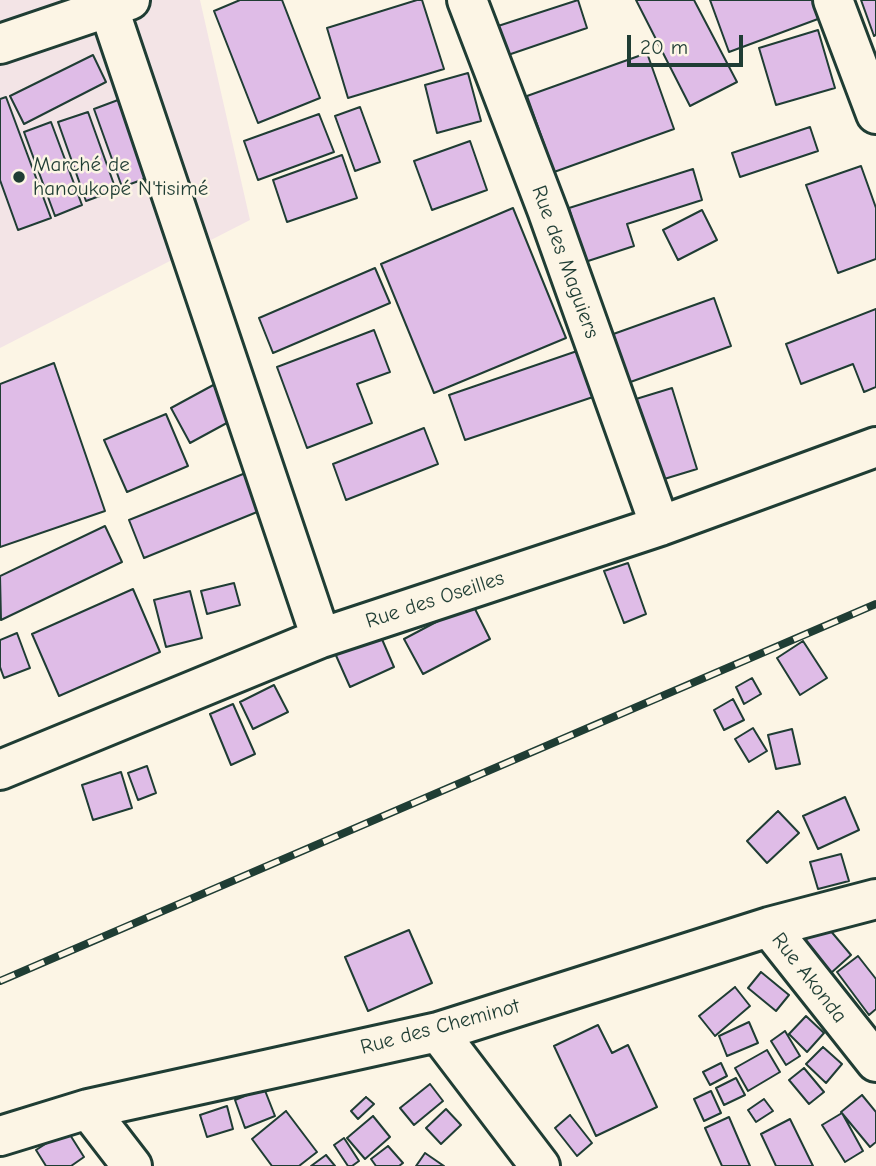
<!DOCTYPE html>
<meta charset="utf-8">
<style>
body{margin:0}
#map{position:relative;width:876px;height:1166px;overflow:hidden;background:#fcf5e5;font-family:"Comic Neue",sans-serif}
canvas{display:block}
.scale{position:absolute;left:627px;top:35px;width:116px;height:32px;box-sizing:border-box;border:4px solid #1f3d34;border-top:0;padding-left:9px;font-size:21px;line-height:24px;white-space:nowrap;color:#1f3d34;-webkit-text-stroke:5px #fcf5e5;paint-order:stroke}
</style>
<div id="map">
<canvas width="876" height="1166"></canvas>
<div class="scale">20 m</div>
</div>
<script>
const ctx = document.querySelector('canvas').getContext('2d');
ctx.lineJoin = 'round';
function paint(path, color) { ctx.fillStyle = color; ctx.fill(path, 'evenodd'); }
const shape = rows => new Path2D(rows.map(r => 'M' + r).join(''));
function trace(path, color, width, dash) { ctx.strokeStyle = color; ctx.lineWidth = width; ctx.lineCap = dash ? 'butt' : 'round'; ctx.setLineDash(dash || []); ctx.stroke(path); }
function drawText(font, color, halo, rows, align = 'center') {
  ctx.font = font + ' "Comic Neue",sans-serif'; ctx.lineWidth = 5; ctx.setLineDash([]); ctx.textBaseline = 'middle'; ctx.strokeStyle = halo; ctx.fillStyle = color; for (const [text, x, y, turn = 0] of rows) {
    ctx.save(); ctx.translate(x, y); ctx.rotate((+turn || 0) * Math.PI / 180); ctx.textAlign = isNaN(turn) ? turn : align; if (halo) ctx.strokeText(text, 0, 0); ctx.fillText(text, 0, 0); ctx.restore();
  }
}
paint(shape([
 [0,0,200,0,250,220,0,348]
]), '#f3e4e6');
const building = shape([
 [240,0,282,0,320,98,258,123,214,11,240,0],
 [417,0,422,0,444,69,348,98,327,28,417,0],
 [578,0,587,28,505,56,495,27,578,0],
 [636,0,694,0,737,82,690,106,636,0],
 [710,0,820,0,826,16,729,52,710,0],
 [861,0,876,0,876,35,874,36,861,0],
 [818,30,835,88,776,105,759,48,818,30],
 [647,53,674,129,554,172,527,96,647,53],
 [93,55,106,82,24,124,10,96,93,55],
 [468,73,481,121,437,133,425,85,468,73],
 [6,97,51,218,18,230,0,180,0,99,6,97],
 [118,100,147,178,122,187,94,109,118,100],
 [360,107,380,162,355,171,335,116,360,107],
 [88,112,116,190,86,201,58,122,88,112],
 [319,114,334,152,258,180,244,141,319,114],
 [51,122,82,205,55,216,24,132,51,122],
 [810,127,818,151,740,177,732,153,810,127],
 [470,141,487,190,432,210,414,161,470,141],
 [342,155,357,198,287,222,273,180,342,155],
 [861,166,876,208,876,259,838,273,806,185,861,166],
 [693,169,702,200,627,224,634,246,585,262,569,208,693,169],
 [513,208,566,338,434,393,381,264,513,208],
 [702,210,717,240,678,260,663,230,702,210],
 [375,268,390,303,273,353,259,318,375,268],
 [714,298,731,346,622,385,605,337,714,298],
 [876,309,876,387,864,392,853,364,801,384,786,344,876,309],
 [374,330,390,372,357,384,372,423,307,448,277,367,374,330],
 [580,350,596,396,465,440,449,395,580,350],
 [54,363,105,511,0,547,0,384,54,363],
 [217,383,236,418,190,443,171,408,217,383],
 [672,388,697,469,661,480,636,399,672,388],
 [166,414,188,466,127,492,104,440,166,414],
 [424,428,438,464,346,500,333,464,424,428],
 [248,472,262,510,144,558,129,520,248,472],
 [105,526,122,562,1,620,0,576,105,526],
 [628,563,646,614,624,623,604,571,628,563],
 [234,583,240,605,207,614,201,591,234,583],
 [133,589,160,652,59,696,32,634,133,589],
 [190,591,202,638,166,647,154,600,190,591],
 [472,603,490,639,423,674,404,639,472,603],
 [378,630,394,667,350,687,334,651,378,630],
 [17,633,30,668,4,678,0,667,0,640,17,633],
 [803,641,827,678,800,695,777,658,803,641],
 [752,678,761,694,744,704,736,687,752,678],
 [274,685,288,712,253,729,240,702,274,685],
 [733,699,744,720,724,730,714,710,733,699],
 [233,704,255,754,231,765,210,714,233,704],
 [753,728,767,751,749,762,735,739,753,728],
 [792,729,800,764,776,769,768,735,792,729],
 [147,766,156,793,138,800,128,773,147,766],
 [121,772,132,808,93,820,82,785,121,772],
 [845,797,859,830,818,849,803,816,845,797],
 [778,811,799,833,767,863,747,841,778,811],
 [841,854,849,881,818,889,810,862,841,854],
 [824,923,851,955,831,973,804,941,824,923],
 [409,930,432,983,368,1011,345,957,409,930],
 [858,956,876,979,876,1009,869,1015,837,972,858,956],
 [761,972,789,995,776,1011,748,988,761,972],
 [735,987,750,1006,715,1036,699,1016,735,987],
 [806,1016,824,1033,807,1052,789,1034,806,1016],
 [749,1022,758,1043,727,1056,719,1036,749,1022],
 [598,1025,612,1053,628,1045,657,1107,596,1136,554,1046,598,1025],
 [785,1031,800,1056,786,1065,771,1041,785,1031],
 [823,1047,842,1064,826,1083,806,1064,823,1047],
 [767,1050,780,1072,748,1091,735,1068,767,1050],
 [721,1063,727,1076,710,1085,703,1072,721,1063],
 [804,1068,824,1092,809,1104,789,1080,804,1068],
 [736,1078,745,1095,724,1105,716,1088,736,1078],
 [430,1084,443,1101,414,1125,400,1108,430,1084],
 [264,1088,275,1116,245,1128,235,1100,264,1088],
 [711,1091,721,1113,704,1121,694,1099,711,1091],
 [862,1095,876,1112,876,1142,870,1147,841,1112,862,1095],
 [366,1097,374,1104,358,1119,351,1111,366,1097],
 [764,1099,773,1111,756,1122,748,1110,764,1099],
 [227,1106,233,1129,207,1137,200,1115,227,1106],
 [446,1109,461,1125,441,1144,426,1128,446,1109],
 [286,1111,317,1152,299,1166,272,1166,252,1139,286,1111],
 [842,1113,863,1151,845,1162,822,1125,842,1113],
 [570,1115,592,1143,577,1156,555,1128,570,1115],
 [373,1116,390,1137,365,1159,347,1138,373,1116],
 [729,1117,750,1166,722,1166,705,1128,729,1117],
 [790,1119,813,1166,776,1166,761,1134,790,1119],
 [67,1130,84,1157,71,1166,46,1166,36,1150,67,1130],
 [344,1138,359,1161,352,1166,348,1166,334,1145,344,1138],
 [388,1146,403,1163,399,1166,376,1166,371,1159,388,1146],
 [425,1153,444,1166,416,1166,425,1153],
 [326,1155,335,1166,311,1166,326,1155]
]);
paint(building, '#dfbce7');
trace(building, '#1f3d34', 2);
const minor = shape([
 [106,0,321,638],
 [467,0,548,212,660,526],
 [833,0,876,114],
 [0,44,130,0],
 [0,770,321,638,660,526,876,447],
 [769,927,876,1062],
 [438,1032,540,1166],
 [88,1109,132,1166],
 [0,1136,88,1109,438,1032,769,927,876,899]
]);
trace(minor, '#1f3d34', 44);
trace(minor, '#fcf5e5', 38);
const rail = shape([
 [0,981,876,604]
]);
trace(rail, '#1f3d34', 8);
trace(rail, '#fcf5e5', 5, [16]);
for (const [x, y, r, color] of [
 [19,177,7,"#1f3d34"]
]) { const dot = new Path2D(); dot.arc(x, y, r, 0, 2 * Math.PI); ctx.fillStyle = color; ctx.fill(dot); trace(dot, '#fcf5e5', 2.5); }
drawText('21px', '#1f3d34', '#fcf5e5', [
 ["Marché de",33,165],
 ["hanoukopé N'tisimé",33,189]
], 'left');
drawText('21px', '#1f3d34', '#fcf5e5', [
 ["Rue des Maguiers",565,262,70],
 ["Rue des Oseilles",435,600,-18],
 ["Rue Akonda",809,978,52],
 ["Rue des Cheminot",440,1027,-15]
]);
</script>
